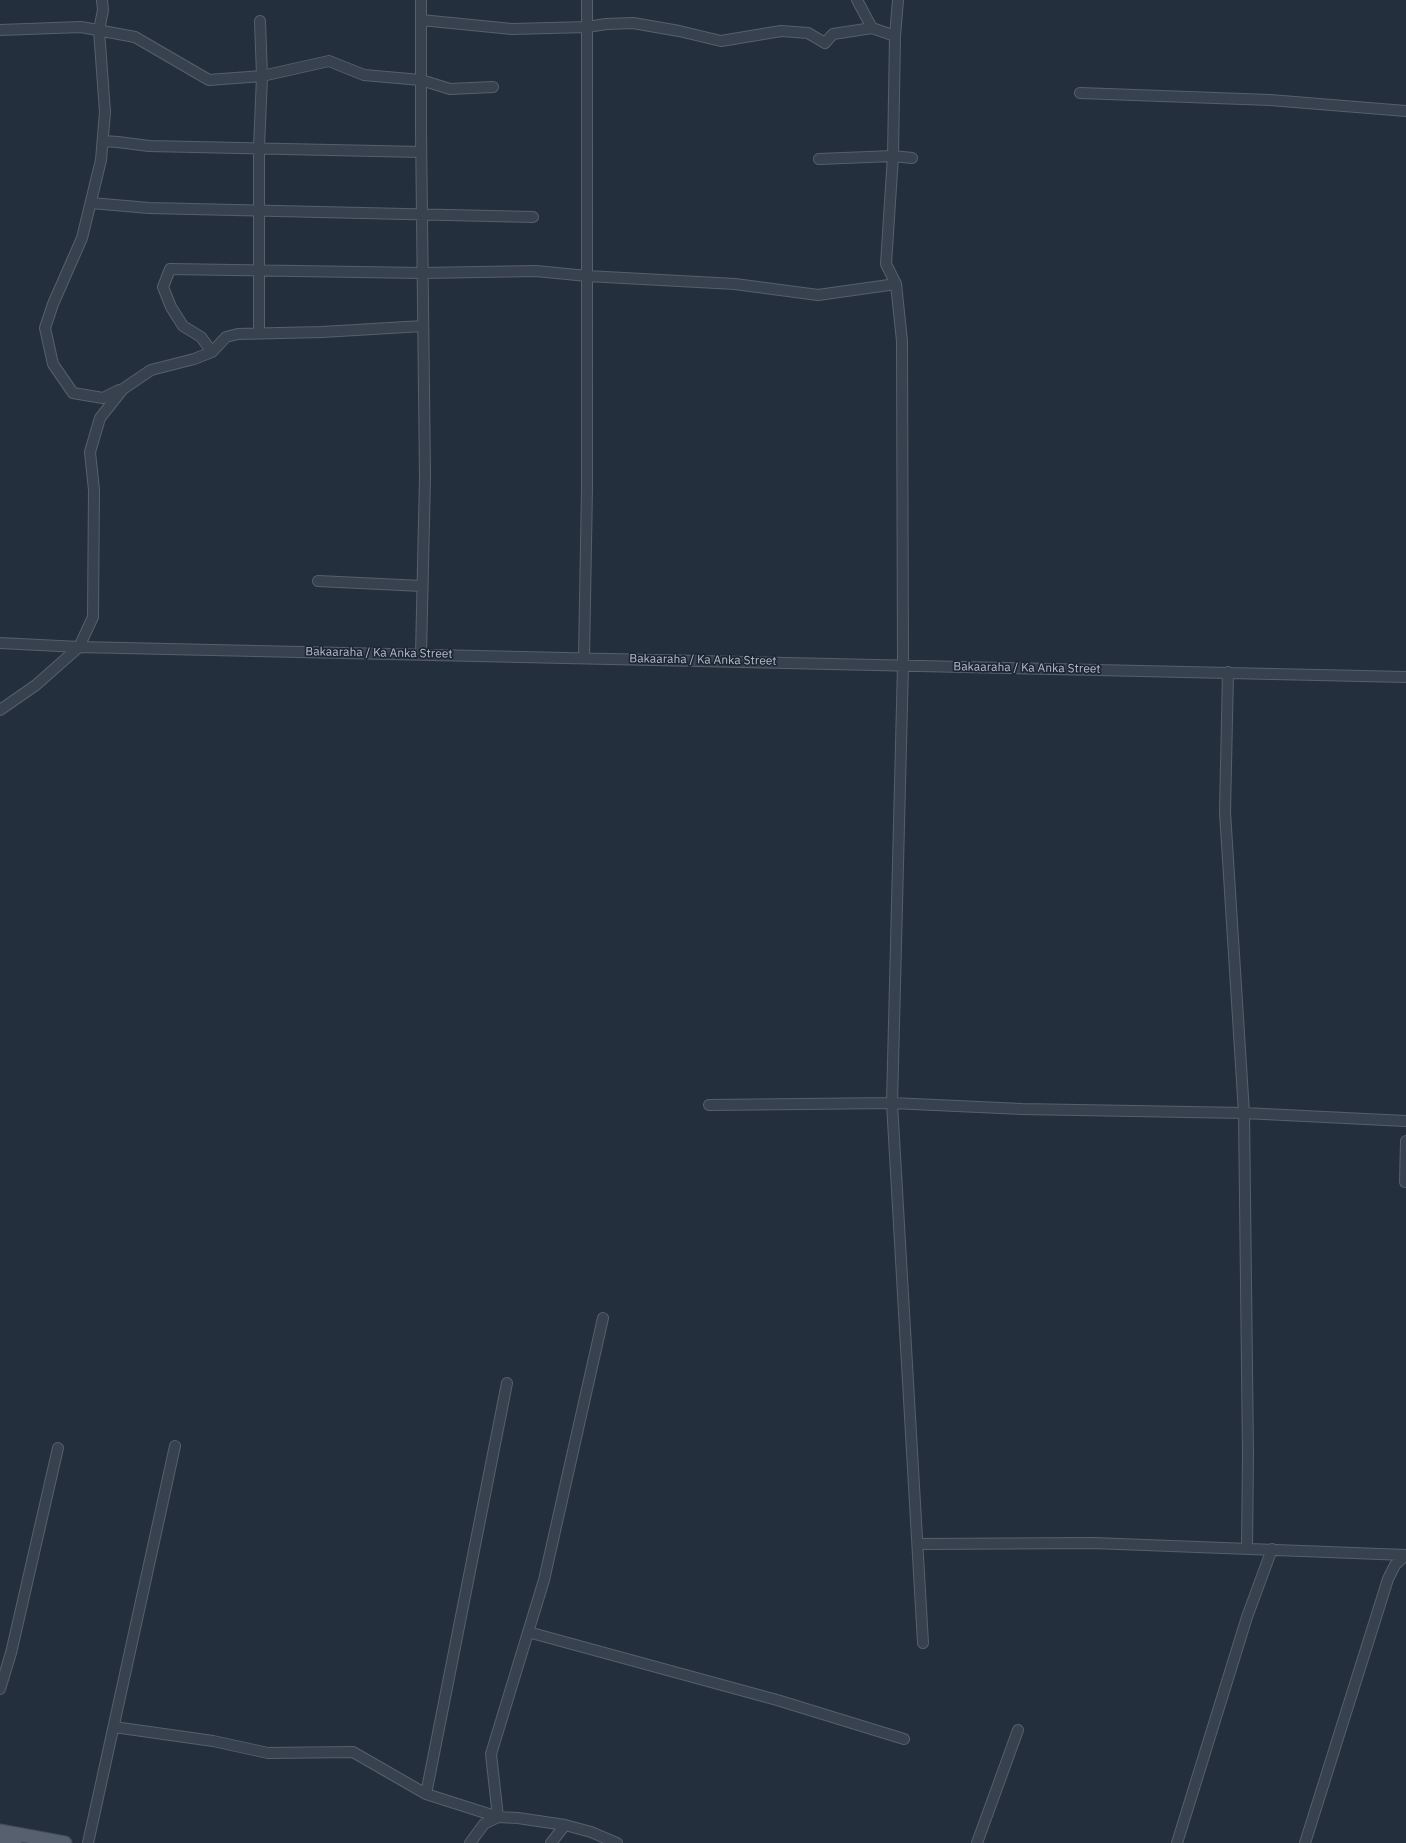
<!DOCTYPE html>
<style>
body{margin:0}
canvas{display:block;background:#242f3e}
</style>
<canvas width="1406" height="1843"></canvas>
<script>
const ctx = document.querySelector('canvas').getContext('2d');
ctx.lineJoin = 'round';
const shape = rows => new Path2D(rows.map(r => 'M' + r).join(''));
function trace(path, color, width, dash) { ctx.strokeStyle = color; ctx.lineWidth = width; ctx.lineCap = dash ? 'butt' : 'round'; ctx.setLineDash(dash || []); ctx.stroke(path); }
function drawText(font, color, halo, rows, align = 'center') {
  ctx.font = font + ' "IBM Plex Sans",sans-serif'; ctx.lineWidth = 3.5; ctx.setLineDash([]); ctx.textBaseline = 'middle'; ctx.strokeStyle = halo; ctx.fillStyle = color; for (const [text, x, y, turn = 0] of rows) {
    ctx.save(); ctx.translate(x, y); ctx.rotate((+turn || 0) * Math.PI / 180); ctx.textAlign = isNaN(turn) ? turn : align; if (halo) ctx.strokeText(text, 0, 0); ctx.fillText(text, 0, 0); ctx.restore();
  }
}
const minor = shape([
 [102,0,103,10,99,30,105,112,101,160,82,238,53,304,45,328,53,364,73,393,103,398,119,390],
 [857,0,872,28,895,36],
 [898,0,895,36,893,156,886,264,896,284,902,341,903,665,892,1103,923,1643],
 [421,20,512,29,587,27,606,24,633,23,679,31,721,41,781,31,808,33,825,43,833,34,872,28],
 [0,30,81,27,135,37,209,80,262,76,329,61,364,75,421,80,450,89,493,87],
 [1080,93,1270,100,1406,111],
 [103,141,118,142,149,146,421,152],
 [819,159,893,156,912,158],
 [91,203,149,208,533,217],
 [259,333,259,148,262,76,260,21],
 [212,352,201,337,183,326,171,307,163,287,170,269,422,273,536,271,587,276,735,284,818,295,896,284],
 [318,581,422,586],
 [0,643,79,647,1406,677],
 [421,654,425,477,421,130,421,0],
 [584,657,587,488,587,0],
 [1228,672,1225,812,1244,1113,1406,1121],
 [0,710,36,685,79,647,93,617,94,490,90,452,100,418,123,389,151,370,194,359,212,352,226,337,238,334,322,332,423,326],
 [709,1105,892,1103,1022,1109,1244,1113,1248,1454,1247,1549],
 [1405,1182,1406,1141],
 [918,1544,1093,1543,1406,1555],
 [528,1632,777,1700,904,1739],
 [0,1689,11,1653,58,1448],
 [114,1727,213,1741,268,1753,353,1752,426,1794,498,1817,491,1754,544,1580,603,1318],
 [426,1794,507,1383],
 [88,1843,175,1446],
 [470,1843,484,1824,498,1817,518,1818,565,1825],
 [551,1843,565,1825,591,1832,617,1843],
 [977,1843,1018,1730],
 [1177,1843,1247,1617,1272,1549],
 [1305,1843,1388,1579,1395,1565,1406,1555]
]);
const major = shape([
 [0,1831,65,1843],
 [0,1841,15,1843]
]);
trace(minor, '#565f6c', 12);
trace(major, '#414a57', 15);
trace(minor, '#38414e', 10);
trace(major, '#56606e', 13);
drawText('12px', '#b4bcc9', '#1d2633', [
 ["Bakaaraha / Ka Anka Street",379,653,1],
 ["Bakaaraha / Ka Anka Street",703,660,1],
 ["Bakaaraha / Ka Anka Street",1027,668,1]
]);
</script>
